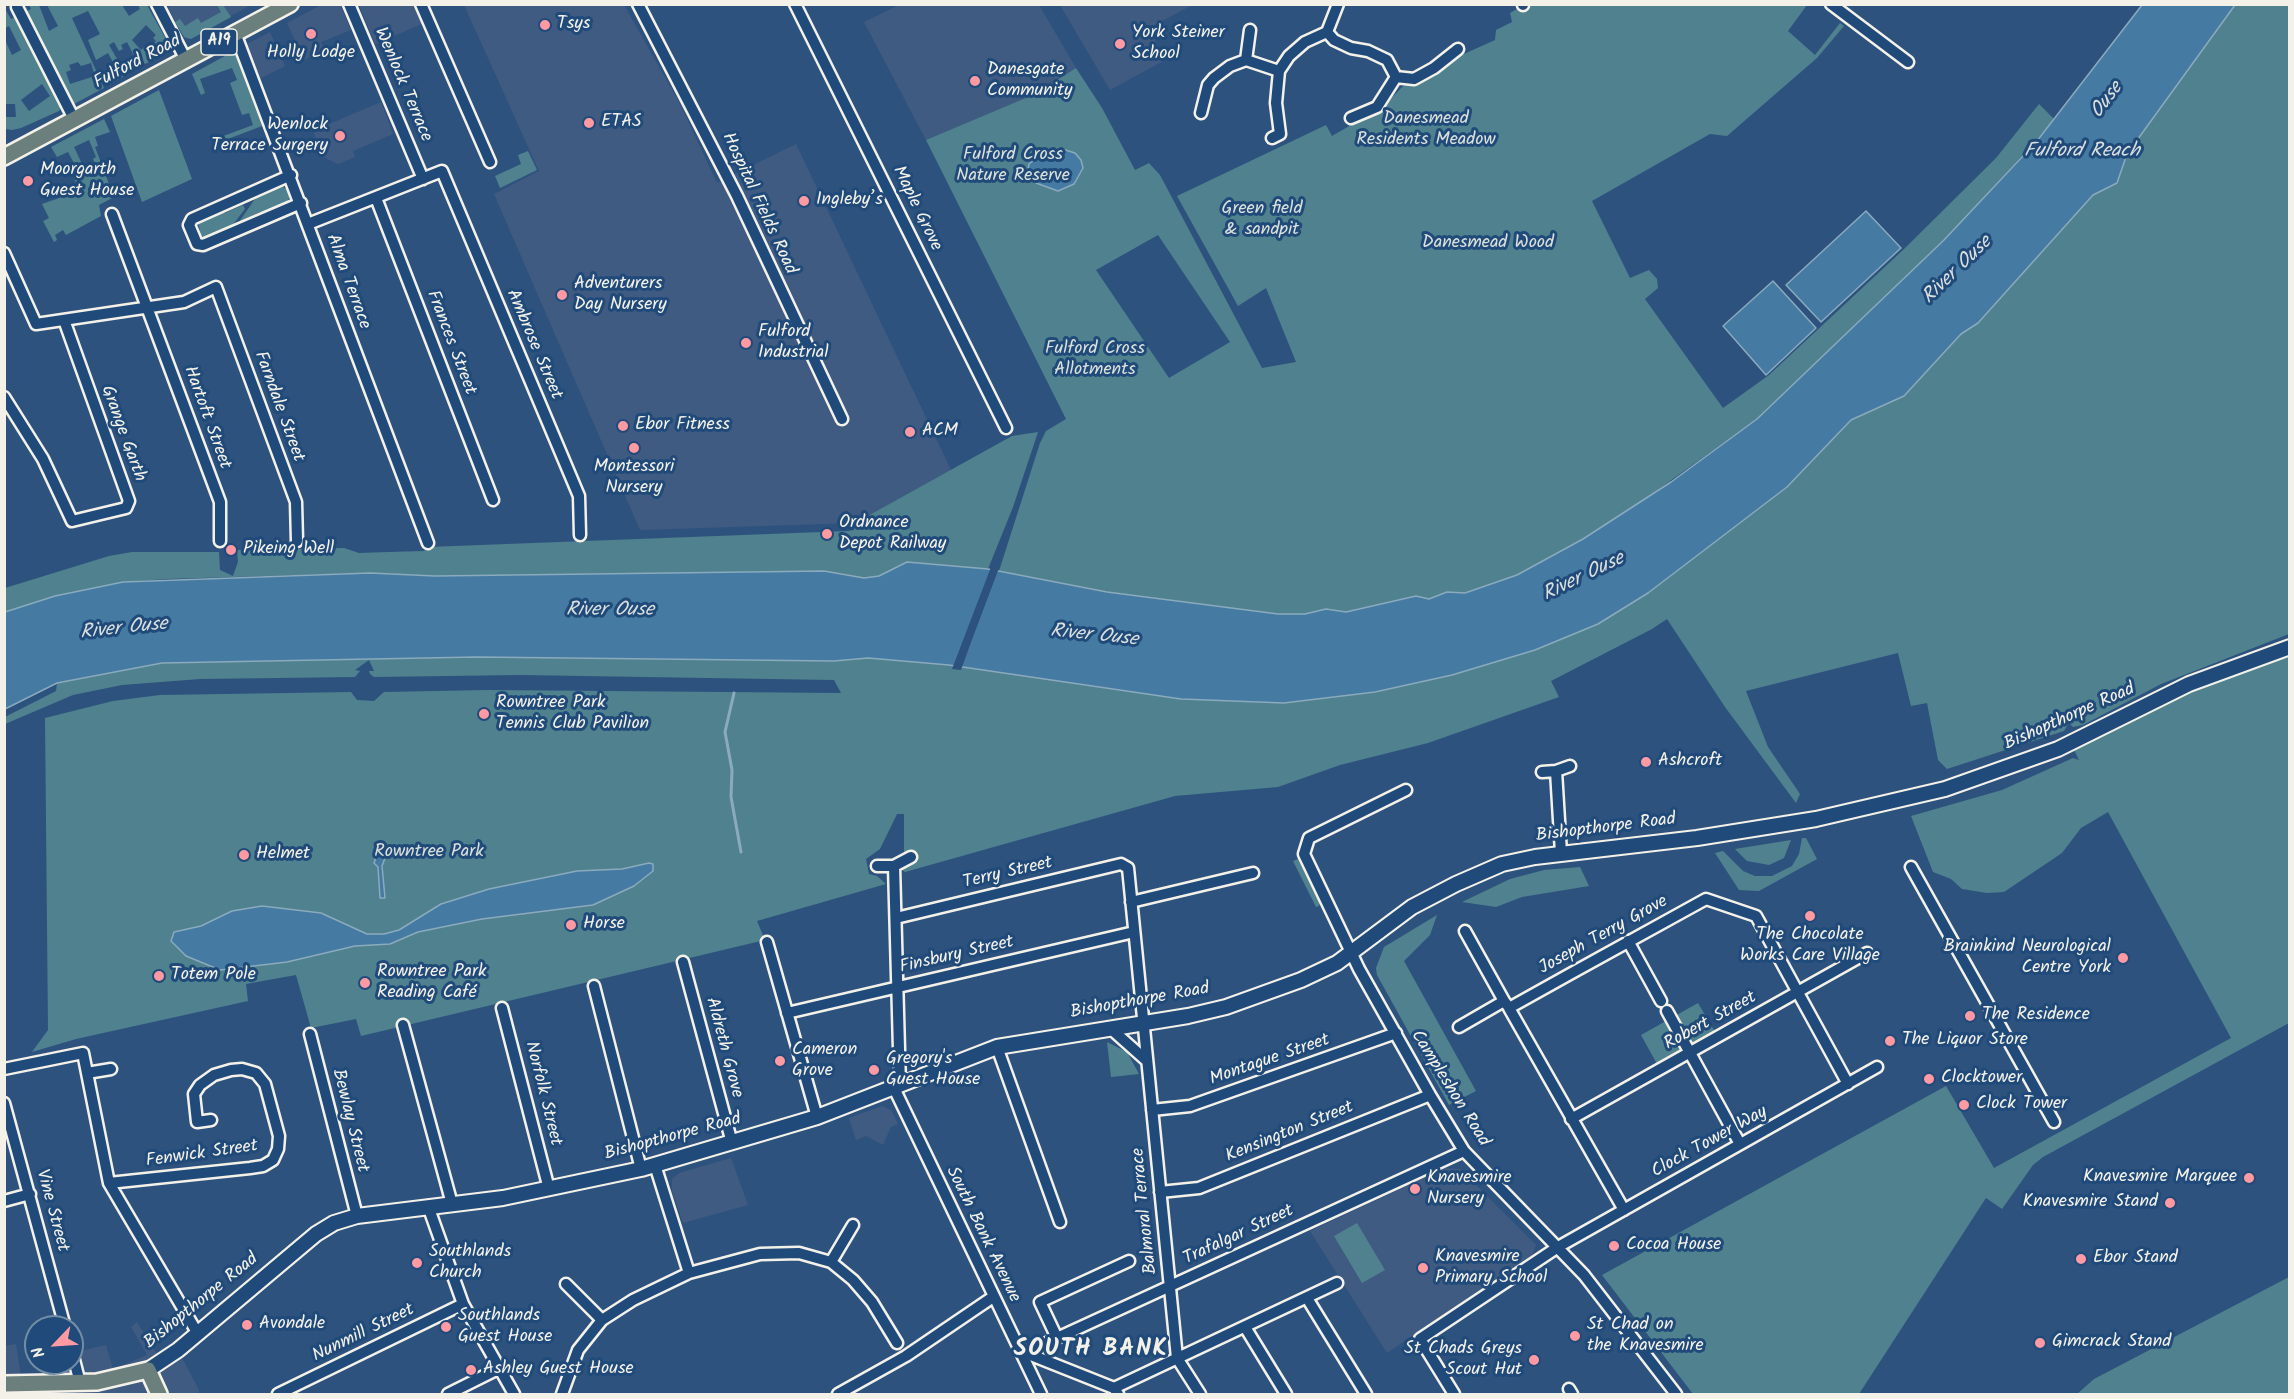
<!DOCTYPE html>
<meta charset="utf-8">
<style>
body{margin:0}
#map{position:relative;width:2294px;height:1399px;overflow:hidden;background:#2e527e;font-family:Kalam,sans-serif}
canvas{display:block}
.frame{position:absolute;inset:0;border:6px solid #f4f1e8;pointer-events:none}
.north{position:absolute;left:24px;top:1315px;width:60px;height:60px;box-sizing:border-box;background:#1f4a7a;border:2px solid #748da6;border-radius:50%;rotate:245deg;font-size:16px;font-weight:700;line-height:24px;text-align:center;color:#f4f1e8}
.north::after{content:'';display:block;margin:auto;width:21px;height:27px;background:#ff9aa2;clip-path:polygon(50% 0,100% 100%,50% 72%,0 100%)}
</style>
<div id="map">
<canvas width="2294" height="1399"></canvas>
<div class="frame"></div>
<div class="north">N</div>
</div>
<script>
const ctx = document.querySelector('canvas').getContext('2d');
ctx.lineJoin = 'round';
function paint(path, color) { ctx.fillStyle = color; ctx.fill(path, 'evenodd'); }
const shape = rows => new Path2D(rows.map(r => 'M' + r).join(''));
function trace(path, color, width, dash) { ctx.strokeStyle = color; ctx.lineWidth = width; ctx.lineCap = dash ? 'butt' : 'round'; ctx.setLineDash(dash || []); ctx.stroke(path); }
function drawText(font, color, halo, rows, align = 'center') {
  ctx.font = font + ' Kalam,sans-serif'; ctx.lineWidth = 6; ctx.setLineDash([]); ctx.textBaseline = 'middle'; ctx.strokeStyle = halo; ctx.fillStyle = color; for (const [text, x, y, turn = 0] of rows) {
    ctx.save(); ctx.translate(x, y); ctx.rotate((+turn || 0) * Math.PI / 180); ctx.textAlign = isNaN(turn) ? turn : align; if (halo) ctx.strokeText(text, 0, 0); ctx.fillText(text, 0, 0); ctx.restore();
  }
}
paint(shape([
 [173,4,251,5,188,39,184,37,168,8],
 [321,5,340,5,351,30,321,42,325,50,304,60,287,23],
 [359,5,413,5,422,24,375,44],
 [464,5,624,5,679,102,717,183,796,144,951,470,855,523,640,530,494,194,539,171],
 [899,5,1039,5,1076,68,1035,94,926,140,864,22],
 [1060,5,1192,5,1149,28,1165,60,1110,90],
 [270,32,285,66,261,78,245,45],
 [381,102,393,134,353,151,355,157,338,164,323,157,313,131],
 [882,1106,891,1110,898,1124,891,1127,883,1145,866,1136,856,1140,849,1118],
 [731,1158,748,1205,683,1223,672,1190,672,1179,679,1173],
 [1445,1168,1460,1169,1536,1245,1532,1255,1387,1353,1310,1231],
 [137,1322,165,1367,181,1356,199,1390,199,1394,5,1394,5,1346,16,1344,21,1378,59,1376,58,1363,72,1363,72,1353,106,1345,113,1369,147,1355,131,1327]
]), '#405b82');
paint(shape([
 [29,5,39,5,49,31,58,26,47,5,122,5,129,16,140,9,138,5,147,5,172,50,145,64,139,54,134,56,127,42,121,45,123,49,119,51,114,42,109,45,120,64,117,66,123,77,110,84,104,74,115,66,108,53,96,60,88,40,100,34,88,11,72,18,104,88,74,104,70,102,25,12,31,9],
 [146,25,156,35,153,38,156,41,150,48,146,45,141,50,132,40],
 [78,62,81,66,91,63,95,76,70,84,66,72,71,70,69,65],
 [217,5,223,5,231,17,191,39,184,37,175,22,180,19,185,26,198,18,201,23,221,12],
 [1524,5,1807,5,1788,31,1815,55,1840,23,1844,26,1817,58,1727,136,1710,134,1592,201,1630,278,1649,270,1657,279,1658,288,1645,299,1723,408,1769,375,1903,250,1996,158,2039,104,2055,120,1944,240,1757,419,1632,508,1583,539,1517,575,1465,593,1447,592,1429,599,1416,596,1346,612,1326,609,1305,614,1278,614,1107,592,999,571,1040,443,1046,431,1066,419,926,140,1035,94,1076,68,1102,108,1135,170,1149,163,1160,175,1262,368,1296,362,1266,288,1238,306,1177,196,1326,125,1332,136,1351,125,1376,114,1406,83,1415,84,1432,75,1444,63,1495,40,1496,30,1512,22,1510,13],
 [1158,235,1230,342,1169,378,1096,270],
 [2235,5,2289,5,2289,634,2161,684,2083,725,2073,727,2069,723,2064,731,1947,769,1938,760,1927,703,1911,706,1898,653,1746,691,1768,747,1800,794,1796,803,1725,707,1667,619,1652,629,1551,681,1559,697,1428,743,1340,765,1278,787,1175,796,905,872,901,869,904,865,904,814,897,814,880,849,866,859,869,874,877,876,886,884,757,921,765,940,361,1036,356,1019,311,1028,296,975,246,984,248,1001,76,1039,32,1052,48,1030,45,718,113,701,160,695,351,692,357,700,374,701,384,692,487,690,841,693,834,680,520,675,374,677,370,674,369,671,374,671,369,660,355,670,360,671,355,677,200,679,122,685,73,695,5,724,5,717,56,691,57,683,162,663,477,657,834,661,868,658,949,665,1181,699,1284,703,1375,692,1452,675,1535,650,1648,593,1787,487,1851,420,1904,396,1961,334,1978,323,2093,195,2117,183,2127,154],
 [4,7,11,19,17,16,62,105,59,111,21,128,12,130,5,129,5,117,16,117,15,104,5,104,5,40,12,55,21,50,9,26,5,28],
 [42,84,50,96,29,111,21,100],
 [234,51,262,126,220,142,218,138,253,125,249,113,242,115,230,83,237,80,232,68,200,79,205,93,201,95,192,74],
 [159,90,192,179,142,202,111,116],
 [104,119,110,132,95,137,98,146,95,147,114,197,99,205,101,216,66,235,63,230,55,235,57,240,54,242,43,221,49,218,42,204,62,197,76,183,70,170,76,167,68,152,57,157,51,147],
 [89,140,96,157,93,159,96,165,87,169,84,163,82,164,74,147],
 [528,151,537,170,500,188,495,176,521,164,518,155],
 [279,185,287,189,290,196,286,205,269,213,260,212,239,222,259,193],
 [243,205,245,209,228,231,209,239,201,236,198,222,217,211,225,213],
 [1038,432,1013,507,988,569,907,562,879,576,864,578,824,571,435,576,370,573,167,579,123,582,55,596,5,612,5,588,109,556,132,552,219,552,220,570,233,576,238,562,237,550,344,548,359,553,388,552,424,551,428,547,848,531,854,530,855,523,1012,436],
 [2289,654,2289,1023,2043,1157,2033,1165,2002,1209,1986,1198,1859,1394,1693,1394,1602,1275,1946,1086,1994,1168,2231,1038,2108,812,2081,828,2062,853,2004,892,1987,893,1962,889,1951,879,1933,872,1911,816,2002,790,2073,758,2079,760,2074,750,2177,696],
 [1802,838,1806,838,1817,859,1759,891,1739,890,1715,853,1723,851,1743,871,1755,876,1772,876,1792,866,1799,854],
 [1791,840,1784,858,1769,865,1747,861,1735,849],
 [1298,859,1320,903,1319,906,1316,907,1293,861],
 [1580,867,1589,886,1522,897,1496,907,1462,902,1510,879,1544,870],
 [1437,915,1430,935,1404,961,1476,1091,1449,1105,1377,975,1376,968,1384,947],
 [1698,1003,1715,1032,1657,1064,1641,1035],
 [1107,1042,1127,1052,1139,1074,1111,1077],
 [1357,1223,1385,1270,1362,1283,1334,1236],
 [2289,1277,2289,1394,2077,1394,2094,1379]
]), '#4f828e');
const water = shape([
 [2142,5,2235,5,2127,154,2117,183,2093,195,1978,323,1961,334,1904,396,1851,420,1787,487,1648,593,1598,624,1535,650,1452,675,1375,692,1284,703,1181,699,949,665,868,658,834,661,477,657,162,663,57,683,5,709,5,612,55,596,123,582,370,573,435,576,824,571,864,578,879,576,907,562,988,569,1107,592,1278,614,1305,614,1326,609,1346,612,1416,596,1429,599,1447,592,1465,593,1517,575,1583,539,1671,482,1757,419,1944,240,2037,141,2142,5],
 [1059,148,1075,153,1081,160,1083,168,1074,184,1058,191,1036,183,1028,169,1029,164,1041,154,1059,148],
 [1866,211,1901,248,1821,322,1786,285,1866,211],
 [1773,281,1816,328,1766,375,1723,326,1773,281],
 [377,854,385,858,382,866,385,898,380,898,378,867,374,863,377,854],
 [649,863,653,864,653,871,634,886,593,905,482,919,418,932,390,944,355,946,287,962,220,970,186,956,171,941,174,932,201,926,232,911,262,906,321,913,367,934,384,934,399,930,441,904,489,889,577,871,622,869,649,863]
]);
paint(water, '#457ba2');
trace(water, '#8baabe', 1.5);
paint(shape([
 [991,567,999,568,970,645,961,670,952,669]
]), '#2e527e');
trace(shape([
 [734,693,725,732,732,770,731,797,741,852]
]), '#8baabe', 3);
const street = shape([
 [157,4,186,60],
 [349,4,423,179],
 [421,4,490,162],
 [638,4,737,196,842,419],
 [795,4,1006,428],
 [1523,4,1523,5],
 [1831,4,1908,62],
 [17,7,74,119],
 [1327,32,1334,40,1351,48,1368,51,1387,60,1396,77,1377,107,1351,118],
 [235,33,428,543],
 [1246,60,1250,30],
 [1396,77,1414,79,1434,68,1458,49],
 [1201,113,1208,85,1214,78,1230,66,1246,60,1279,71],
 [1272,138,1280,134,1276,103,1279,71,1289,56,1305,42,1327,32,1338,4],
 [291,175,192,219,189,225,197,244,203,245,301,203],
 [376,198,493,500],
 [112,214,220,502,220,541],
 [308,224,442,171,579,496,580,535],
 [4,253,36,324,184,302,216,287,296,502,297,541],
 [4,397,43,459,72,521,126,508,129,501,64,320],
 [1556,771,1570,766],
 [1542,772,1556,771,1561,853],
 [1406,790,1309,838,1304,854,1359,969,1430,1095,1464,1151,1584,1275,1676,1394],
 [877,866,894,866,911,857],
 [894,866,900,1086],
 [1911,867,2054,1122],
 [1131,902,1253,873],
 [896,918,1121,864,1128,868,1177,1358,1200,1394],
 [1465,931,1504,1001],
 [1628,941,1661,1001],
 [767,942,817,1117],
 [683,962,732,1143],
 [594,986,641,1169],
 [502,1008,549,1189],
 [1667,1011,1740,1144],
 [787,1013,1134,932],
 [403,1025,452,1204],
 [1459,1027,1504,1001,1507,1005],
 [1110,1028,1147,1061],
 [310,1034,357,1216],
 [997,1047,1060,1222],
 [4,1069,83,1053,109,1183,198,1334],
 [87,1073,111,1069],
 [894,1088,1041,1394],
 [4,1103,65,1327],
 [1152,1110,1190,1106,1396,1033],
 [1571,1119,1867,953],
 [655,1165,689,1273],
 [109,1183,250,1168,263,1166,273,1160,278,1149,279,1136,265,1084,256,1073,242,1069,231,1070,214,1075,200,1085,194,1094,197,1122,211,1120],
 [1160,1192,1199,1188,1430,1095],
 [4,1201,30,1194],
 [428,1206,463,1304,514,1394],
 [1624,1210,1509,1008,1570,974,1706,899,1756,916,1848,1084],
 [831,1262,853,1225],
 [566,1284,602,1320],
 [1307,1298,1366,1394],
 [1245,1327,1286,1394],
 [1057,1338,1040,1302,1129,1261],
 [72,1352,80,1383],
 [1026,1353,1114,1388,1118,1394],
 [1031,1355,1034,1349,1057,1338,1464,1151],
 [1114,1388,1337,1283],
 [1569,1389,1572,1394],
 [278,1394,463,1304],
 [448,1394,498,1369],
 [562,1394,578,1350,602,1320,633,1300,689,1273,760,1254,799,1253,831,1262,853,1280,872,1302,897,1343],
 [838,1394,906,1356,993,1297],
 [1454,1394,1420,1339,1558,1247,1877,1067]
]);
const secondary = shape([
 [148,1370,178,1350,316,1234,334,1223,357,1216,503,1198,641,1169,817,1117,997,1047,1188,1016,1226,1007,1301,980,1337,963,1412,907,1456,884,1502,864,1535,857,1697,838,1816,819,1945,789,2058,749,2189,684,2290,647]
]);
const primary = shape([
 [4,157,290,4],
 [4,1384,97,1382,148,1370,159,1394]
]);
trace(street, '#f4f1e8', 15);
trace(secondary, '#f4f1e8', 18);
trace(primary, '#f4f1e8', 20);
trace(street, '#1f4a7a', 10);
trace(secondary, '#1f4a7a', 14);
trace(primary, '#6b7f7c', 15);
for (const [x, y, r, color] of [
 [545,25,6,"#ff9aa2"],
 [311,34,6,"#ff9aa2"],
 [1120,44,6,"#ff9aa2"],
 [975,81,6,"#ff9aa2"],
 [589,123,6,"#ff9aa2"],
 [340,136,6,"#ff9aa2"],
 [28,181,6,"#ff9aa2"],
 [804,201,6,"#ff9aa2"],
 [562,295,6,"#ff9aa2"],
 [746,343,6,"#ff9aa2"],
 [623,426,6,"#ff9aa2"],
 [910,432,6,"#ff9aa2"],
 [634,448,6,"#ff9aa2"],
 [827,534,6,"#ff9aa2"],
 [231,550,6,"#ff9aa2"],
 [484,714,6,"#ff9aa2"],
 [1646,762,6,"#ff9aa2"],
 [244,855,6,"#ff9aa2"],
 [1810,916,6,"#ff9aa2"],
 [571,925,6,"#ff9aa2"],
 [2123,958,6,"#ff9aa2"],
 [159,976,6,"#ff9aa2"],
 [365,983,6,"#ff9aa2"],
 [1970,1016,6,"#ff9aa2"],
 [1890,1041,6,"#ff9aa2"],
 [780,1061,6,"#ff9aa2"],
 [874,1070,6,"#ff9aa2"],
 [1929,1079,6,"#ff9aa2"],
 [1964,1105,6,"#ff9aa2"],
 [2249,1178,6,"#ff9aa2"],
 [1415,1189,6,"#ff9aa2"],
 [2170,1203,6,"#ff9aa2"],
 [1614,1246,6,"#ff9aa2"],
 [2081,1259,6,"#ff9aa2"],
 [417,1263,6,"#ff9aa2"],
 [1423,1268,6,"#ff9aa2"],
 [247,1325,6,"#ff9aa2"],
 [446,1327,6,"#ff9aa2"],
 [1575,1336,6,"#ff9aa2"],
 [2040,1343,6,"#ff9aa2"],
 [1534,1360,6,"#ff9aa2"],
 [471,1370,6,"#ff9aa2"]
]) { const dot = new Path2D(); dot.arc(x, y, r, 0, 2 * Math.PI); ctx.fillStyle = color; ctx.fill(dot); trace(dot, '#1f4a7a', 2); }
for (const [x, y, w] of [
 [219,42,36]
]) { const box = new Path2D(); box.roundRect(x - w / 2, y - 13, w, 26, 4.5); ctx.fillStyle = '#1f4a7a'; ctx.fill(box); trace(box, '#f4f1e8', 1.5); }
drawText('bold 16px', '#f4f1e8', null, [
 ["A19",219,42]
]);
drawText('18px', '#f4f1e8', '#1f4a7a', [
 ["Tsys",557,25],
 ["York Steiner",1132,34],
 ["School",1132,55],
 ["Holly Lodge",311,54,"center"],
 ["Danesgate",987,71],
 ["Community",987,92],
 ["ETAS",601,123],
 ["Wenlock",328,126,"right"],
 ["Terrace Surgery",328,147,"right"],
 ["Moorgarth",40,171],
 ["Guest House",40,192],
 ["Ingleby’s",816,201],
 ["Adventurers",574,285],
 ["Day Nursery",574,306],
 ["Fulford",758,333],
 ["Industrial",758,354],
 ["Ebor Fitness",635,426],
 ["ACM",922,432],
 ["Montessori",634,468,"center"],
 ["Nursery",634,489,"center"],
 ["Ordnance",839,524],
 ["Depot Railway",839,545],
 ["Pikeing Well",243,550],
 ["Rowntree Park",496,704],
 ["Tennis Club Pavilion",496,725],
 ["Ashcroft",1658,762],
 ["Helmet",256,855],
 ["Horse",583,925],
 ["The Chocolate",1810,936,"center"],
 ["Works Care Village",1810,957,"center"],
 ["Brainkind Neurological",2111,948,"right"],
 ["Centre York",2111,969,"right"],
 ["Rowntree Park",377,973],
 ["Reading Café",377,994],
 ["Totem Pole",171,976],
 ["The Residence",1982,1016],
 ["The Liquor Store",1902,1041],
 ["Cameron",792,1051],
 ["Grove",792,1072],
 ["Gregory's",886,1060],
 ["Guest House",886,1081],
 ["Clocktower",1941,1079],
 ["Clock Tower",1976,1105],
 ["Knavesmire Marquee",2237,1178,"right"],
 ["Knavesmire",1427,1179],
 ["Nursery",1427,1200],
 ["Knavesmire Stand",2158,1203,"right"],
 ["Cocoa House",1626,1246],
 ["Southlands",429,1253],
 ["Church",429,1274],
 ["Knavesmire",1435,1258],
 ["Primary School",1435,1279],
 ["Ebor Stand",2093,1259],
 ["Southlands",458,1317],
 ["Guest House",458,1338],
 ["Avondale",259,1325],
 ["St Chad on",1587,1326],
 ["the Knavesmire",1587,1347],
 ["Gimcrack Stand",2052,1343],
 ["St Chads Greys",1522,1350,"right"],
 ["Scout Hut",1522,1371,"right"],
 ["Ashley Guest House",483,1370]
], 'left');
drawText('18px', '#f4f1e8', '#1f4a7a', [
 ["Fulford Road",138,63,-28],
 ["Wenlock Terrace",402,85,67],
 ["Hospital Fields Road",758,204,65],
 ["Maple Grove",916,209,64],
 ["Alma Terrace",347,282,70],
 ["Frances Street",450,343,69],
 ["Ambrose Street",533,345,67],
 ["Farndale Street",278,407,70],
 ["Hartoft Street",206,418,70],
 ["Grange Garth",122,434,70],
 ["Bishopthorpe Road",2070,718,-24],
 ["Bishopthorpe Road",1606,829,-7],
 ["Terry Street",1008,874,-13],
 ["Joseph Terry Grove",1604,936,-29],
 ["Finsbury Street",957,956,-13],
 ["Bishopthorpe Road",1140,1002,-10],
 ["Robert Street",1711,1022,-29],
 ["Aldreth Grove",723,1048,75],
 ["Montague Street",1270,1061,-19],
 ["Campleshon Road",1449,1089,58],
 ["Norfolk Street",542,1094,76],
 ["Bewlay Street",349,1121,76],
 ["Kensington Street",1290,1133,-22],
 ["Bishopthorpe Road",673,1138,-15],
 ["Clock Tower Way",1710,1143,-29],
 ["Fenwick Street",202,1155,-8],
 ["Vine Street",51,1211,75],
 ["Balmoral Terrace",1146,1211,-96],
 ["South Bank Avenue",982,1235,64],
 ["Trafalgar Street",1239,1236,-25],
 ["Bishopthorpe Road",202,1302,-39],
 ["Nunmill Street",364,1334,-26]
]);
drawText('18px', '#dbe0da', '#1f4a7a', [
 ["Danesmead",1426,120],
 ["Residents Meadow",1426,141],
 ["Fulford Cross",1013,156],
 ["Nature Reserve",1013,177],
 ["Green field",1262,210],
 ["& sandpit",1262,231],
 ["Danesmead Wood",1488,244],
 ["Fulford Cross",1095,350],
 ["Allotments",1095,371],
 ["Rowntree Park",429,853]
]);
drawText('italic 20px', '#dadfde', '#1f4a7a', [
 ["Ouse",2108,101,-53],
 ["Fulford Reach",2082,153],
 ["River Ouse",1958,271,-44],
 ["River Ouse",1584,578,-26],
 ["River Ouse",610,612],
 ["River Ouse",124,630,-6],
 ["River Ouse",1094,637,6]
]);
ctx.letterSpacing = '1.5px';
drawText('bold 24px', '#f4f1e8', '#1f4a7a', [
 ["SOUTH BANK",1091,1351]
]);
ctx.letterSpacing = '0px';
</script>
